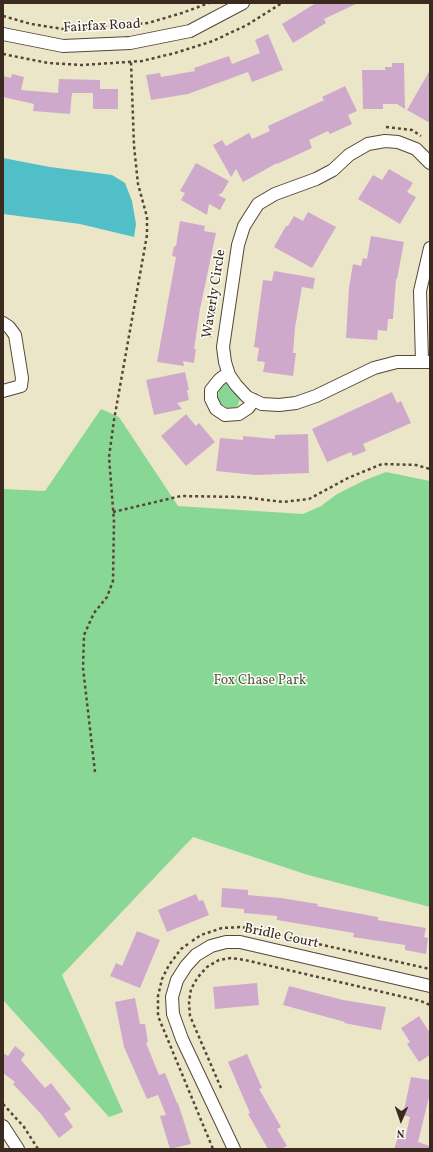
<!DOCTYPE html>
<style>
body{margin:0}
#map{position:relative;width:433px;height:1152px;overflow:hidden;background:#ece6c9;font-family:Vollkorn,serif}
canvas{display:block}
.frame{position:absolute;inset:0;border:4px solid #3b2a1e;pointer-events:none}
.north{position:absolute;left:381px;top:1100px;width:40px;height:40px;-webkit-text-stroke:3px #fdfcf7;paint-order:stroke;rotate:182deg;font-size:11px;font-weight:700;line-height:16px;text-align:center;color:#3b2a1e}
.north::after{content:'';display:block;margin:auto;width:14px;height:18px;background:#3b2a1e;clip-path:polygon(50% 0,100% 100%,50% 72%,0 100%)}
</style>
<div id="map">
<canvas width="433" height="1152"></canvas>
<div class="frame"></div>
<div class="north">N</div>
</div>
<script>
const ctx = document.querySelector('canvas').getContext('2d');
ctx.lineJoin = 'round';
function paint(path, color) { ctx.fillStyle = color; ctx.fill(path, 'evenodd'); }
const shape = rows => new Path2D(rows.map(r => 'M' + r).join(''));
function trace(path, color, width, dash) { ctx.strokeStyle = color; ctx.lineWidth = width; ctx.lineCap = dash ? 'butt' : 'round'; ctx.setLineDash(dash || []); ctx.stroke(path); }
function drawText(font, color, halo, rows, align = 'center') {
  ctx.font = font + ' Vollkorn,serif'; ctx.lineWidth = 3; ctx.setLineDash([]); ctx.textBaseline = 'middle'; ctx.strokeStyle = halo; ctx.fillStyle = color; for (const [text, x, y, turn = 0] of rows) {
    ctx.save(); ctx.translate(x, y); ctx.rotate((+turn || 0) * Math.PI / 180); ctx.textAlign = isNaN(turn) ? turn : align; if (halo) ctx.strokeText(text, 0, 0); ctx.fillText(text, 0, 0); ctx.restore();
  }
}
paint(shape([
 [226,383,240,399,237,407,228,408,220,403,218,398,219,388],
 [101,409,119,417,178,506,303,514,321,506,337,494,363,481,386,472,430,481,430,907,308,875,193,837,62,975,123,1112,109,1117,3,1000,3,489,45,491]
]), '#89d795');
paint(shape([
 [3,158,50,167,112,175,125,183,132,201,136,224,134,237,80,224,3,214]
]), '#51bfc8');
paint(shape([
 [316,3,358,3,324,19,326,23,293,43,282,24],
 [268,34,283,70,252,82,248,72,188,94,151,100,146,75,160,73,161,77,195,71,194,68,229,56,232,64,260,53,255,40],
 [392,63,404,63,405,109,397,104,383,104,383,109,363,109,362,70,385,70,385,67,392,67],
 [430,70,430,123,407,110],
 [12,74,24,77,21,90,58,93,59,79,100,80,100,89,118,89,118,109,93,109,93,93,72,93,70,114,33,111,34,104,3,97,3,76,11,78],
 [345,86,357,111,348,115,352,124,330,134,328,131,309,140,312,148,277,164,277,163,243,182,236,169,231,177,213,145,222,140,226,146,249,133,252,139,270,131,268,126,324,100,322,97],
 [196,163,229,181,222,193,218,195,226,199,220,210,209,204,207,215,181,200,185,193,180,191],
 [389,169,413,183,407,192,416,197,400,224,358,199,373,175,382,180],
 [308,212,336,227,312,268,274,247,286,226,288,226,294,216,303,221],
 [180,221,205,226,204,231,216,233,200,309,194,349,196,349,194,363,183,361,184,366,157,362,176,257,172,256,174,246,176,246],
 [371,236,404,242,397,279,396,279,393,319,388,319,387,331,378,330,377,340,346,338,349,287,353,264,361,266,363,258,367,259],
 [274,271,315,278,313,289,302,287,295,328,293,353,296,353,293,376,263,372,265,362,257,361,259,348,254,347,263,280,272,281],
 [185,372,189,390,187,390,189,400,177,403,182,409,154,415,146,380],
 [392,392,397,403,401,401,411,423,363,444,366,451,353,456,351,452,327,462,312,429],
 [186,414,196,426,199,423,215,442,186,466,161,436],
 [308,434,309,473,255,475,216,471,220,438,243,440,243,436,275,439,275,435],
 [222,888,248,890,248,895,281,898,318,904,317,906,378,917,378,920,426,928,424,937,428,938,426,954,405,950,405,945,353,937,354,933,277,920,277,916,244,913,244,909,221,907],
 [196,894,199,901,203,900,209,915,167,932,158,910],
 [137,931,160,940,140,988,110,976,116,963,122,966],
 [257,983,259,1005,215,1009,213,987],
 [289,986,343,1000,386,1007,381,1030,344,1023,345,1022,283,1005],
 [135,998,140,1024,145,1024,148,1042,146,1043,159,1075,165,1073,177,1103,178,1103,191,1144,170,1149,160,1116,166,1115,158,1095,147,1099,124,1047,115,1002],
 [419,1016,430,1033,430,1055,419,1062,407,1044,410,1042,401,1028],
 [15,1046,25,1054,21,1060,45,1088,51,1083,71,1109,64,1114,73,1127,59,1138,41,1114,13,1084,15,1082,3,1073,3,1053,8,1056],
 [247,1054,262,1088,259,1089,281,1127,277,1129,287,1146,281,1149,268,1149,248,1114,250,1113,228,1062],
 [411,1077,430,1080,430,1093,418,1142,430,1146,430,1149,394,1149,398,1137,405,1139,410,1117,403,1115]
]), '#cfa9cc');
const minor = shape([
 [3,34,63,46,130,43,190,31,243,3],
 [430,163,416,149,398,142,385,141,368,144,349,155,333,170,316,179,275,194,258,204,244,226,238,245,223,347,225,362,229,375,236,385,247,397,262,404,279,405,296,403,316,396,374,368,397,362,430,362],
 [3,323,9,327,15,335,22,378,21,386,3,391],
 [422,361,420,291,430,248],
 [228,373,219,380,211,390,211,399,216,409,225,415,239,414,248,408,254,400],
 [3,1126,18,1149],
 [234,1149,182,1039,173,1014,172,997,177,980,186,966,196,955,211,946,226,942,240,942,430,986]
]);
trace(minor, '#564638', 14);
trace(shape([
 [3,16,31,24,63,29,85,29,148,23,182,13,209,3],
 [3,54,48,63,82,65,142,61,175,53,213,41,247,25,282,3],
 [386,127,412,130,421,136],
 [210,337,215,303],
 [113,512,181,496,242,497,283,502,309,499,348,478,382,464,416,465,430,469],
 [95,772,83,668,84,635,94,613,107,597,113,581,114,521,109,457,114,420,147,235,147,217,138,184,134,146,131,62],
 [192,941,201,935,222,928,242,927,430,969],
 [188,944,181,949,169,965,162,979,158,996,158,1016,213,1149],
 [221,1088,190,1016,189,1002,191,989,198,977,207,967,219,960,231,958,245,960,421,1001,430,1005],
 [3,1104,24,1127,38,1149]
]), '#564638', 2.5, [3, 3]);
trace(minor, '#fff', 12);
drawText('14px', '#3b2a1e', '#fdfcf7', [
 ["Fairfax Road",102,27,-3],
 ["Waverly Circle",215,294,-81],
 ["Bridle Court",281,937,12]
]);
drawText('14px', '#525e42', '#fdfcf7', [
 ["Fox Chase Park",260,681]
]);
</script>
